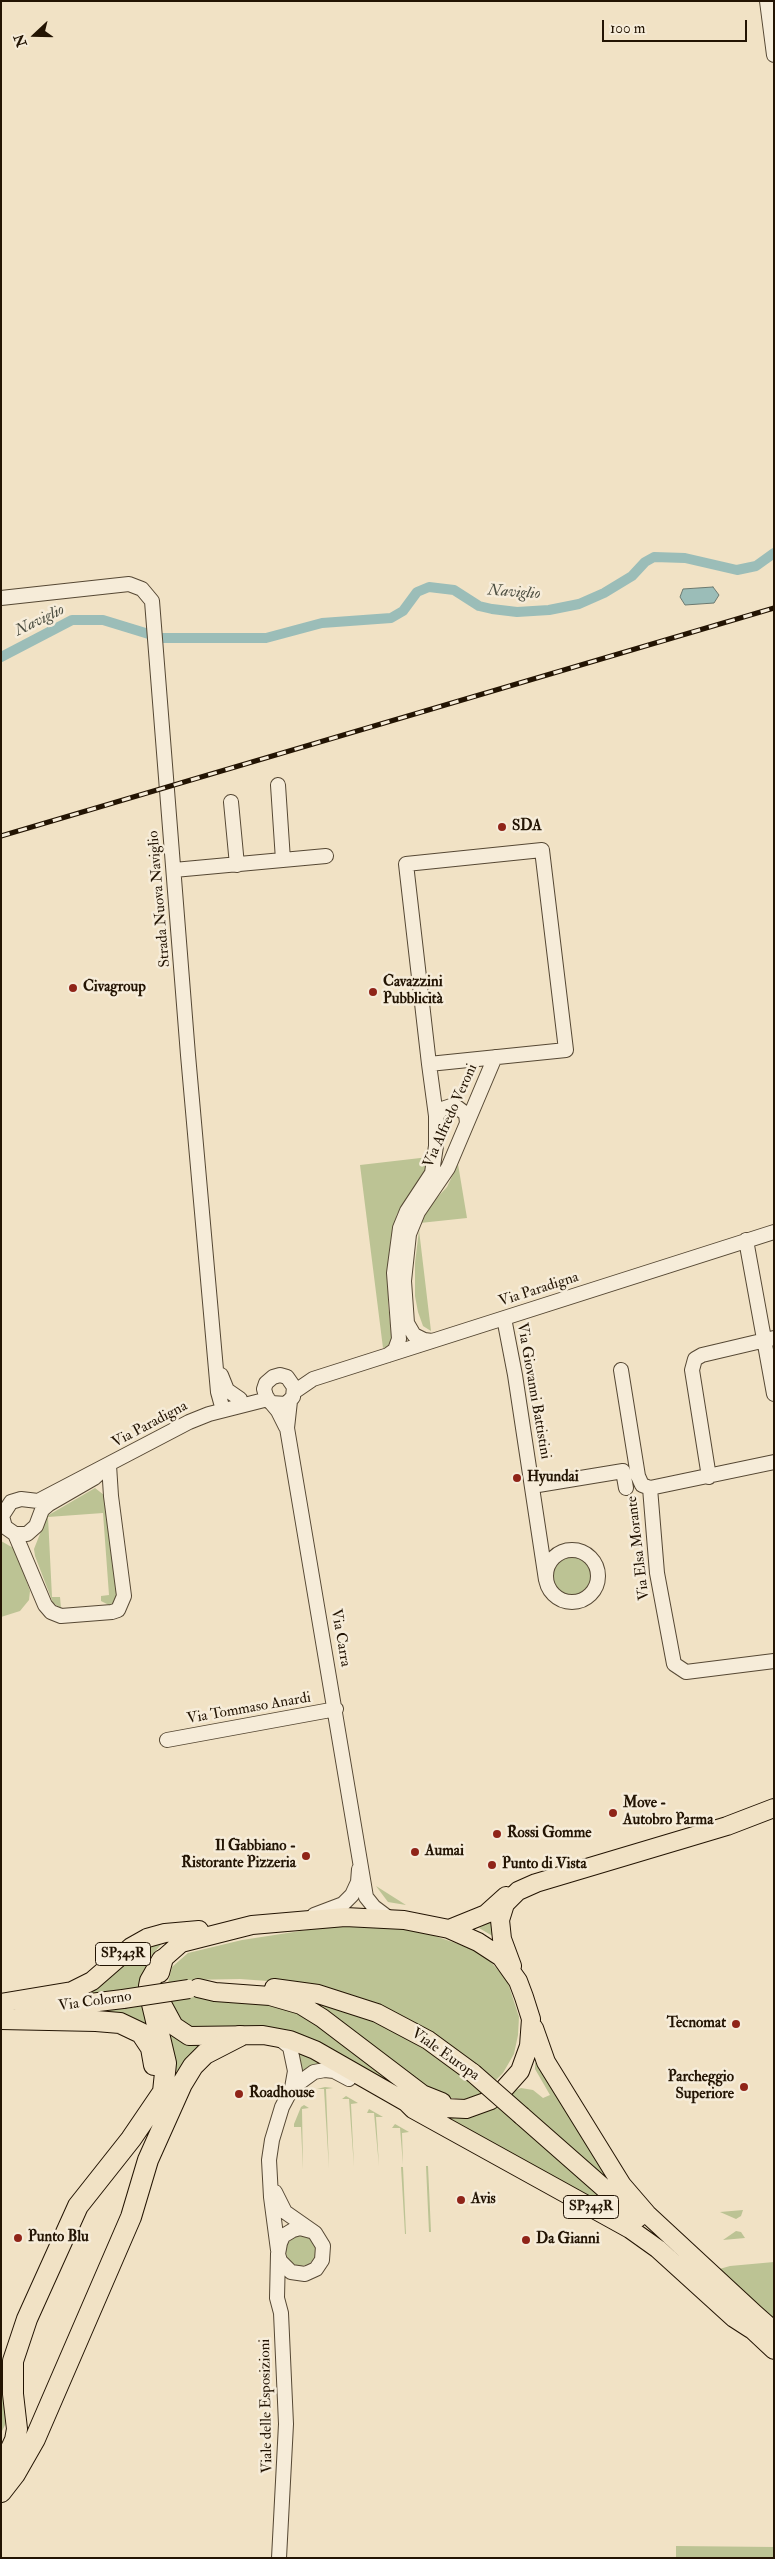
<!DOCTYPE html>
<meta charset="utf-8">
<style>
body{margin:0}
#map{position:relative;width:775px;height:2559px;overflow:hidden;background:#f1e2c5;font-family:"IM FELL Double Pica",serif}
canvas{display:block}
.frame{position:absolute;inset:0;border:2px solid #231403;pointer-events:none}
.north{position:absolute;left:10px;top:10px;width:50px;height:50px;-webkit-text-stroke:4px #f6ecd9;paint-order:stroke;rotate:249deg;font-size:14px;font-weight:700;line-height:20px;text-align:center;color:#231403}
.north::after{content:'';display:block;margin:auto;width:18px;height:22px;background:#231403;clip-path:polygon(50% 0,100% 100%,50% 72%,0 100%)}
.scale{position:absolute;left:602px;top:20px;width:145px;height:22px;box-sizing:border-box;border:2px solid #231403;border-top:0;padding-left:6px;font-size:15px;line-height:18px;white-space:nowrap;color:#231403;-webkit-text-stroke:4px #f6ecd9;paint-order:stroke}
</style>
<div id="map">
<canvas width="775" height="2559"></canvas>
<div class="frame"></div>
<div class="north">N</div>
<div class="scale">100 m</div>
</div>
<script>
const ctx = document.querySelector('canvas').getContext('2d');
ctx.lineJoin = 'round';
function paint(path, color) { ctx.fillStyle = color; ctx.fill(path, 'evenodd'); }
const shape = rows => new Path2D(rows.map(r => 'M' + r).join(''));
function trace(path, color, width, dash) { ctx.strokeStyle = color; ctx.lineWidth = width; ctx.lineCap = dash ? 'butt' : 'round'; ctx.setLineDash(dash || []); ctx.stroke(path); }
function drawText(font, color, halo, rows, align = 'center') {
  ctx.font = font + ' "IM FELL Double Pica",serif'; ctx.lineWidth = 5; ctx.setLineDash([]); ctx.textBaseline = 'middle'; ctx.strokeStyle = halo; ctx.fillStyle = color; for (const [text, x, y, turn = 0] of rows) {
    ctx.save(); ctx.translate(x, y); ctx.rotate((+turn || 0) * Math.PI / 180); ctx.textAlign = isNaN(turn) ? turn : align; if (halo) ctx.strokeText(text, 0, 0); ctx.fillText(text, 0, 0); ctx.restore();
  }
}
paint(shape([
 [429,1157,426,1171,397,1214,390,1243,388,1302,392,1345,383,1348,360,1165],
 [458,1164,467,1218,420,1223,433,1202,447,1187],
 [419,1230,431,1331,423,1326,418,1312,415,1296,415,1263],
 [95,1488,104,1495,123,1589,118,1601,111,1606,101,1601,101,1596,109,1595,103,1513,48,1517,52,1597,60,1597,61,1608,53,1603,35,1556,34,1549,47,1516],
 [1,1541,15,1549,30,1591,29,1600,20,1611,1,1617],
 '550 1576a22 22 0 1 1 44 0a22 22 0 1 1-44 0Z',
 [376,1886,406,1905,388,1902],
 [495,1918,496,1938,479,1928],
 [333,1926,409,1929,426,1933,470,1948,489,1960,507,1980,519,2017,518,2035,514,2054,503,2073,495,2081,437,2037,295,1983,240,1979,187,1980,168,1983,172,1967,188,1953,242,1940],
 [164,1941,148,1960,142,1988,74,1996,134,1952],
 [190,1996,242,1997,293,2006,419,2100,316,2043,184,2029,169,2001,190,1998],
 [308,2000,372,2019,450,2064,483,2093,465,2099,440,2097],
 [145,2005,152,2041,59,2014,125,2006,125,2008],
 [167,2028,203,2044,175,2073,174,2072],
 [298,2051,324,2064,300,2077],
 [535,2062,577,2125,615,2188,509,2093,521,2088,533,2090,543,2098,550,2095,535,2069],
 [325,2087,333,2088,326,2089,329,2169,324,2089,317,2089],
 [346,2096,358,2103,351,2104,354,2167,349,2099,342,2099],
 [495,2104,633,2224,447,2119,459,2117],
 [304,2105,309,2108,302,2109,303,2170,301,2127,294,2127,294,2124,301,2107],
 [369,2109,383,2117,376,2117,379,2166,374,2113,367,2113],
 [395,2124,409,2132,402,2133,403,2165,400,2128,392,2128],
 [426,2166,428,2166,431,2232,429,2232],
 [401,2167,403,2167,406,2234,405,2234],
 [743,2210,741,2216,736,2219,720,2212],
 [736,2231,741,2232,745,2238,723,2240],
 '286 2251a15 15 0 1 1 30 0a15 15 0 1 1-30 0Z',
 [774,2262,774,2321,716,2270,730,2266],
 [1,2371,7,2421,1,2433],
 [676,2546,774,2547,774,2558,676,2558]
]), '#bcc394');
const water = shape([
 [713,587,719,595,714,603,685,605,680,597,683,589,713,587]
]);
paint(water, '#9bbdb8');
trace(water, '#6b7970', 1);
trace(shape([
 [159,638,266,638,322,623,391,618,403,611,417,592,429,587,454,590,479,606,492,609,517,612,549,610,579,604,604,593,632,576,645,562,654,557,685,558,737,570,756,566,774,553],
 [1,657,72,620,103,620,152,635]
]), '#9bbdb8', 10);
const minor = shape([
 [767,1,774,55],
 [1,598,129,584,142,589,152,601,188,1055,218,1392,223,1410],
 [278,785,283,860],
 [231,802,237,865],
 [174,870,326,856],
 [436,1116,442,1109,454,1105,466,1114,467,1123],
 [746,1240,774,1394],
 [504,1318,515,1375,546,1580],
 [432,1341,424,1340,414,1335,407,1323,404,1281,409,1234,418,1212,448,1168,495,1057],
 [388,1355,395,1350,399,1339,394,1273,400,1228,407,1211,432,1173,436,1146,436,1116,429,1064,406,864,542,850,566,1050,429,1064],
 [621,1370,638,1476,642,1485,650,1488,657,1573,674,1664,686,1672,774,1661],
 [221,1375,227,1390,240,1399],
 [294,1392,313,1379,774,1232],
 [290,1401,287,1428,366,1897,374,1907,390,1919],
 [271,1403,286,1404,293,1397,294,1387,287,1377,280,1375,273,1377,266,1383,264,1389,266,1396,268,1399,278,1411,286,1427],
 [106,1467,94,1478,49,1504,42,1510,36,1526,27,1534,15,1534,5,1527,2,1516,11,1502,21,1499,38,1501,189,1422,209,1414,268,1399],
 [709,1477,692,1370,695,1359,702,1355,774,1338],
 [532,1486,623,1471,626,1488],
 [650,1488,774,1462],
 [15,1534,45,1605,51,1612,61,1616,112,1612,118,1610,124,1596,111,1496,109,1465],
 '546 1576a26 26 0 1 1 52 0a26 26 0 1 1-52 0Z',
 [167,1740,336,1709],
 [314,1915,343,1904,352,1895,358,1882,359,1869],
 [277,2037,290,2047,295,2071,292,2088,282,2107,272,2140,269,2160,271,2197,278,2250],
 [292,2088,314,2072,325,2070,334,2071,349,2079],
 [275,2192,285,2212,315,2233,323,2246,322,2260,316,2269,305,2274,291,2272,280,2261,278,2254,280,2243,283,2236,293,2230,300,2228,311,2231],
 [278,2254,277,2298,281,2313,286,2424,279,2558]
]);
const major = shape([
 [449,1929,486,1914,506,1896],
 [512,1966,502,1939,500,1920,505,1904,518,1891,536,1883,727,1826,774,1808],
 [160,1973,164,1958,181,1943,252,1925,345,1917,404,1920,449,1929,478,1942,501,1957,518,1981,524,1997,531,2019,529,2046,520,2071,504,2089],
 [198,1988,215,1992,270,1996,301,2005,322,2018,422,2094,442,2102],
 [274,1988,318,1994,377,2013,428,2040,473,2073],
 [161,2002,174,2026,189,2036,263,2035,290,2040,315,2050,406,2102,424,2107,466,2109,491,2100],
 [1,2003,72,1991,92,1981,131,1947,147,1938,165,1933,199,1930],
 [24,2011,123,1999],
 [534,2028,546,2062,622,2185,647,2214,755,2314],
 [406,2102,413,2109,630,2229,658,2249,734,2318,751,2329],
 [522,2116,638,2218],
 [747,2307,774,2331],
 [743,2321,774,2350]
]);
const highway = shape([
 [149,1986,150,1981,162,1960],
 [1,2019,96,2021,120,2023,141,2033,151,2048,154,2065],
 [1,2470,15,2440,17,2429,13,2394,13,2361,27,2319,78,2206,131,2139,163,2092,166,2063,152,2004],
 [1,2492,15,2474,35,2439,131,2217,148,2160,182,2084,193,2066,205,2054,240,2036]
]);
trace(minor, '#564834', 16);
trace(major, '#231403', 20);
trace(highway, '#231403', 22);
trace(minor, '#f6ecd9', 14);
trace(major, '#f1e2c5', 18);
trace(highway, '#f1e2c5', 20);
const rail = shape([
 [1,836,774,608]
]);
trace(rail, '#231403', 5);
trace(rail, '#f6ecd9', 3, [9]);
const majorBridge = shape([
 [123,1999,189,1989],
 [473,2073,522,2116]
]);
trace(majorBridge, '#231403', 20, []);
trace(majorBridge, '#f1e2c5', 18);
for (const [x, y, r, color] of [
 [502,827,5,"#8f2418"],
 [73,988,5,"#8f2418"],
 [373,992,5,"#8f2418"],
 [517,1478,5,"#8f2418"],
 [613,1813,5,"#8f2418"],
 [497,1834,5,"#8f2418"],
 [415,1852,5,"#8f2418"],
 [306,1856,5,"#8f2418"],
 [492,1865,5,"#8f2418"],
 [736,2024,5,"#8f2418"],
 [744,2087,5,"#8f2418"],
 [239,2094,5,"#8f2418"],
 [461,2200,5,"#8f2418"],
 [18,2238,5,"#8f2418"],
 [526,2240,5,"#8f2418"]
]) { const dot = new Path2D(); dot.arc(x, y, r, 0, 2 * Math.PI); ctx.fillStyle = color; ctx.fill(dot); trace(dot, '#f6ecd9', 2); }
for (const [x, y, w] of [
 [123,1954,55],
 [591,2207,55]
]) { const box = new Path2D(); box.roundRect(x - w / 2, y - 11.5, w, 23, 4); ctx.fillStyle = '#f6ecd9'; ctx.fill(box); trace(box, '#231403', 1); }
drawText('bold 14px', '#231403', null, [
 ["SP343R",123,1954],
 ["SP343R",591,2207]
]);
drawText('bold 15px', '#231403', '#f6ecd9', [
 ["SDA",512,827],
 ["Cavazzini",383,983],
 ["Pubblicità",383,1000],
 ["Civagroup",83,988],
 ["Hyundai",527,1478],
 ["Move -",623,1804],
 ["Autobro Parma",623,1821],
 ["Rossi Gomme",507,1834],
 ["Il Gabbiano -",296,1847,"right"],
 ["Ristorante Pizzeria",296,1864,"right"],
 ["Aumai",425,1852],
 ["Punto di Vista",502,1865],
 ["Tecnomat",726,2024,"right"],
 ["Parcheggio",734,2078,"right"],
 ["Superiore",734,2095,"right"],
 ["Roadhouse",249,2094],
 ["Avis",471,2200],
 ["Punto Blu",28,2238],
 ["Da Gianni",536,2240]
], 'left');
drawText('15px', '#231403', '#f6ecd9', [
 ["Strada Nuova Naviglio",160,899,-95],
 ["Via Alfredo Veroni",451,1116,-66],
 ["Via Paradigna",539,1290,-18],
 ["Via Giovanni Battistini",533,1391,80],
 ["Via Paradigna",150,1425,-28],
 ["Via Elsa Morante",639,1548,-97],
 ["Via Carra",340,1638,80],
 ["Via Tommaso Anardi",249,1709,-10],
 ["Via Colorno",95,2002,-8],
 ["Viale Europa",445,2055,35],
 ["Viale delle Esposizioni",267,2406,-91]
]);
drawText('italic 16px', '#4d4f42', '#f6ecd9', [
 ["Naviglio",514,593,4],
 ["Naviglio",40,621,-26]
]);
</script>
